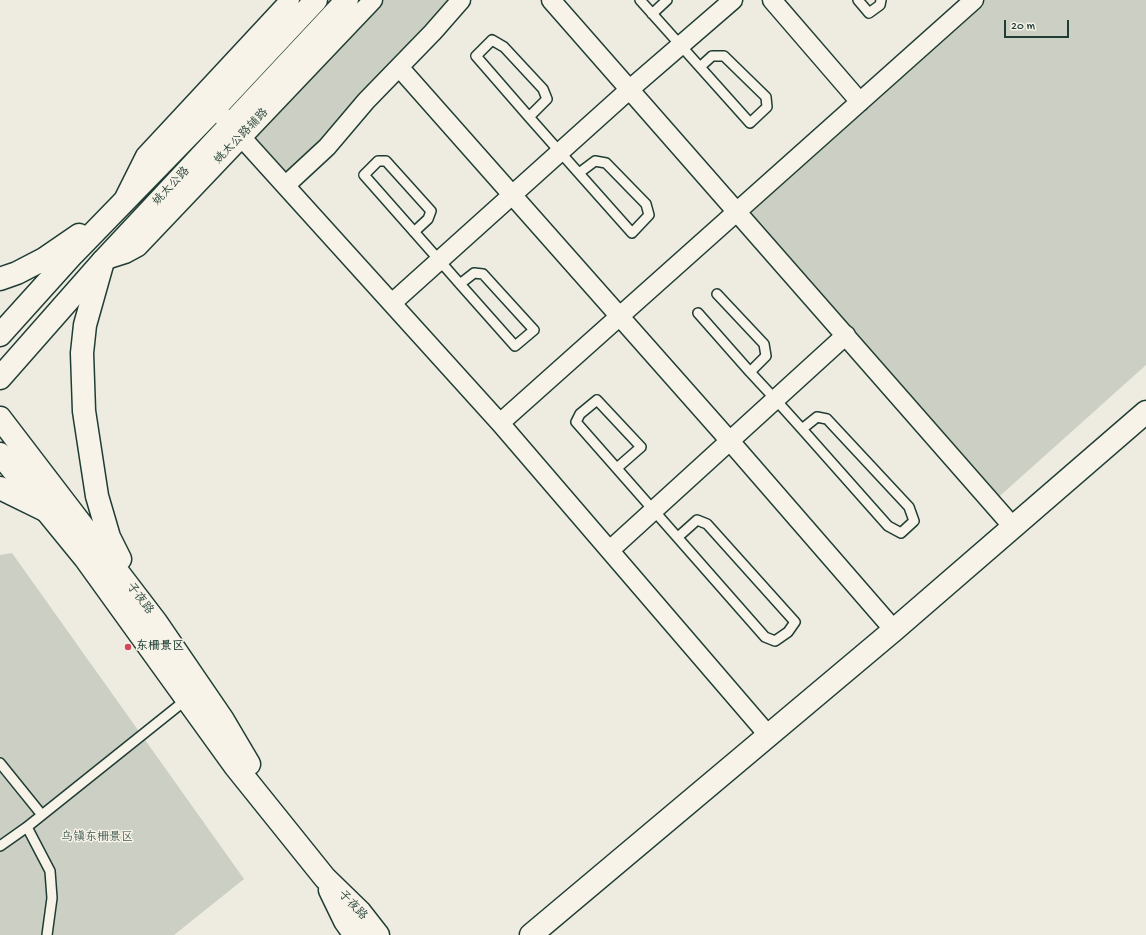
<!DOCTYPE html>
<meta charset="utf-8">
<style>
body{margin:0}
#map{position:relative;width:1146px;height:935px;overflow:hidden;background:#eeece1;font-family:"Gochi Hand",sans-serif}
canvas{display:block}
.scale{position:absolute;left:1004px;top:20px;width:65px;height:18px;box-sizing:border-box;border:2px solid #1f3d34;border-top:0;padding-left:5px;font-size:12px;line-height:14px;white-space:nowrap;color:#1f3d34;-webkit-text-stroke:3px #f7f3e8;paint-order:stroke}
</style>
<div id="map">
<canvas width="1146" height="935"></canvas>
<div class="scale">20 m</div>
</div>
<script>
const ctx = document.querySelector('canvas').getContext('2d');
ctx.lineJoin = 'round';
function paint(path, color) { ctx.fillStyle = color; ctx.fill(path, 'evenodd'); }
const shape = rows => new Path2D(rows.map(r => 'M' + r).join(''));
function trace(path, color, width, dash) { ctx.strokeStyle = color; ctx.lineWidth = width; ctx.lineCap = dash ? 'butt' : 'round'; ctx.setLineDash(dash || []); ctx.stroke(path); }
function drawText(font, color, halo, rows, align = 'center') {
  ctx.font = font + ' "Gochi Hand","LXGW WenKai TC",sans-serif'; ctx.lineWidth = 3; ctx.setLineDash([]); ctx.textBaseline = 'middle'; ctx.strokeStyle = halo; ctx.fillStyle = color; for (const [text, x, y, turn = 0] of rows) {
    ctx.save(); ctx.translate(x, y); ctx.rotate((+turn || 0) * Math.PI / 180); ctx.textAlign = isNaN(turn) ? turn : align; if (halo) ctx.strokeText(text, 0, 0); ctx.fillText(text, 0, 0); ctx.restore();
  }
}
paint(shape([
 [382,0,461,0,286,185,250,144],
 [974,0,1146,0,1146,365,992,503,738,212],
 [12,553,244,879,174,935,0,935,0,555]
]), '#cccfc4');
const service = shape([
 [640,0,750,123,767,107,766,97,724,56,712,56,700,67],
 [858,0,869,13,880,5,881,0],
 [652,14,667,0],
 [529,117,547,99,543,89,504,47,492,40,476,56,529,117,560,152,632,233,649,215,646,204,606,163,595,161,579,173],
 [414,232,428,219,431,211,386,161,378,161,364,175,439,260,460,284,515,346,534,330,483,274,474,273,460,284],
 [717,294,764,344,766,356,750,372],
 [698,313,750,372,775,399,802,429,888,526,901,533,914,521,909,507,827,419,817,417,802,429],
 [617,468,641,447,597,400,580,414,576,422,765,637,775,641,788,632,795,622,707,524,697,520,678,537],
 [0,763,42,815],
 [27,827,50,871,52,898,47,935],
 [0,846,27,827,187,699]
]);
const minor = shape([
 [551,0,1014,528],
 [772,0,860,102],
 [399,67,729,440,894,630],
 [215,108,500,423,769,736],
 [286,185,327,147,366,101,433,32,461,0],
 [125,196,145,156,290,0],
 [103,261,125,254,138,247,373,0],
 [392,303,630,89,733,0],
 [500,423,974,0],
 [610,550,846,335]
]);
const tertiary = shape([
 [103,261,85,325,82,353,84,411,97,496,109,537,120,559],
 [0,418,156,622,223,720,249,764],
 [0,454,85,558,235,766,325,878,360,912,378,935],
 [330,890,345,921,355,935],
 [531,935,894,630,1146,412]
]);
const secondary = shape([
 [0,279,17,273,44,259,79,235],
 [0,335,73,254,215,108,316,0],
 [0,378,103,261,347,0],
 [0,488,47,511]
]);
trace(service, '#1f3d34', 12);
trace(minor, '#1f3d34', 21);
trace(tertiary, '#1f3d34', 25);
trace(secondary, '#1f3d34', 25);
trace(service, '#f7f3e8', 9);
trace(minor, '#f7f3e8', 18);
trace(tertiary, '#f7f3e8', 22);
trace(secondary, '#f7f3e8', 22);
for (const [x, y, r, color] of [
 [128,647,4,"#d1495b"]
]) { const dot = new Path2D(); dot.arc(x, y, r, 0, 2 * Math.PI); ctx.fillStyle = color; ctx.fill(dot); trace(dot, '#f7f3e8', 1.5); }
drawText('12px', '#1f3d34', '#f7f3e8', [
 ["姚太公路辅路",242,137,-46],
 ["姚太公路",172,187,-47],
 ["子夜路",139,599,53],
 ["子夜路",352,906,46]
]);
drawText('bold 12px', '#1f3d34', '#f7f3e8', [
 ["东栅景区",136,647]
], 'left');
drawText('12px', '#425a51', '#f7f3e8', [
 ["乌镇东栅景区",97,838]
]);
</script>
